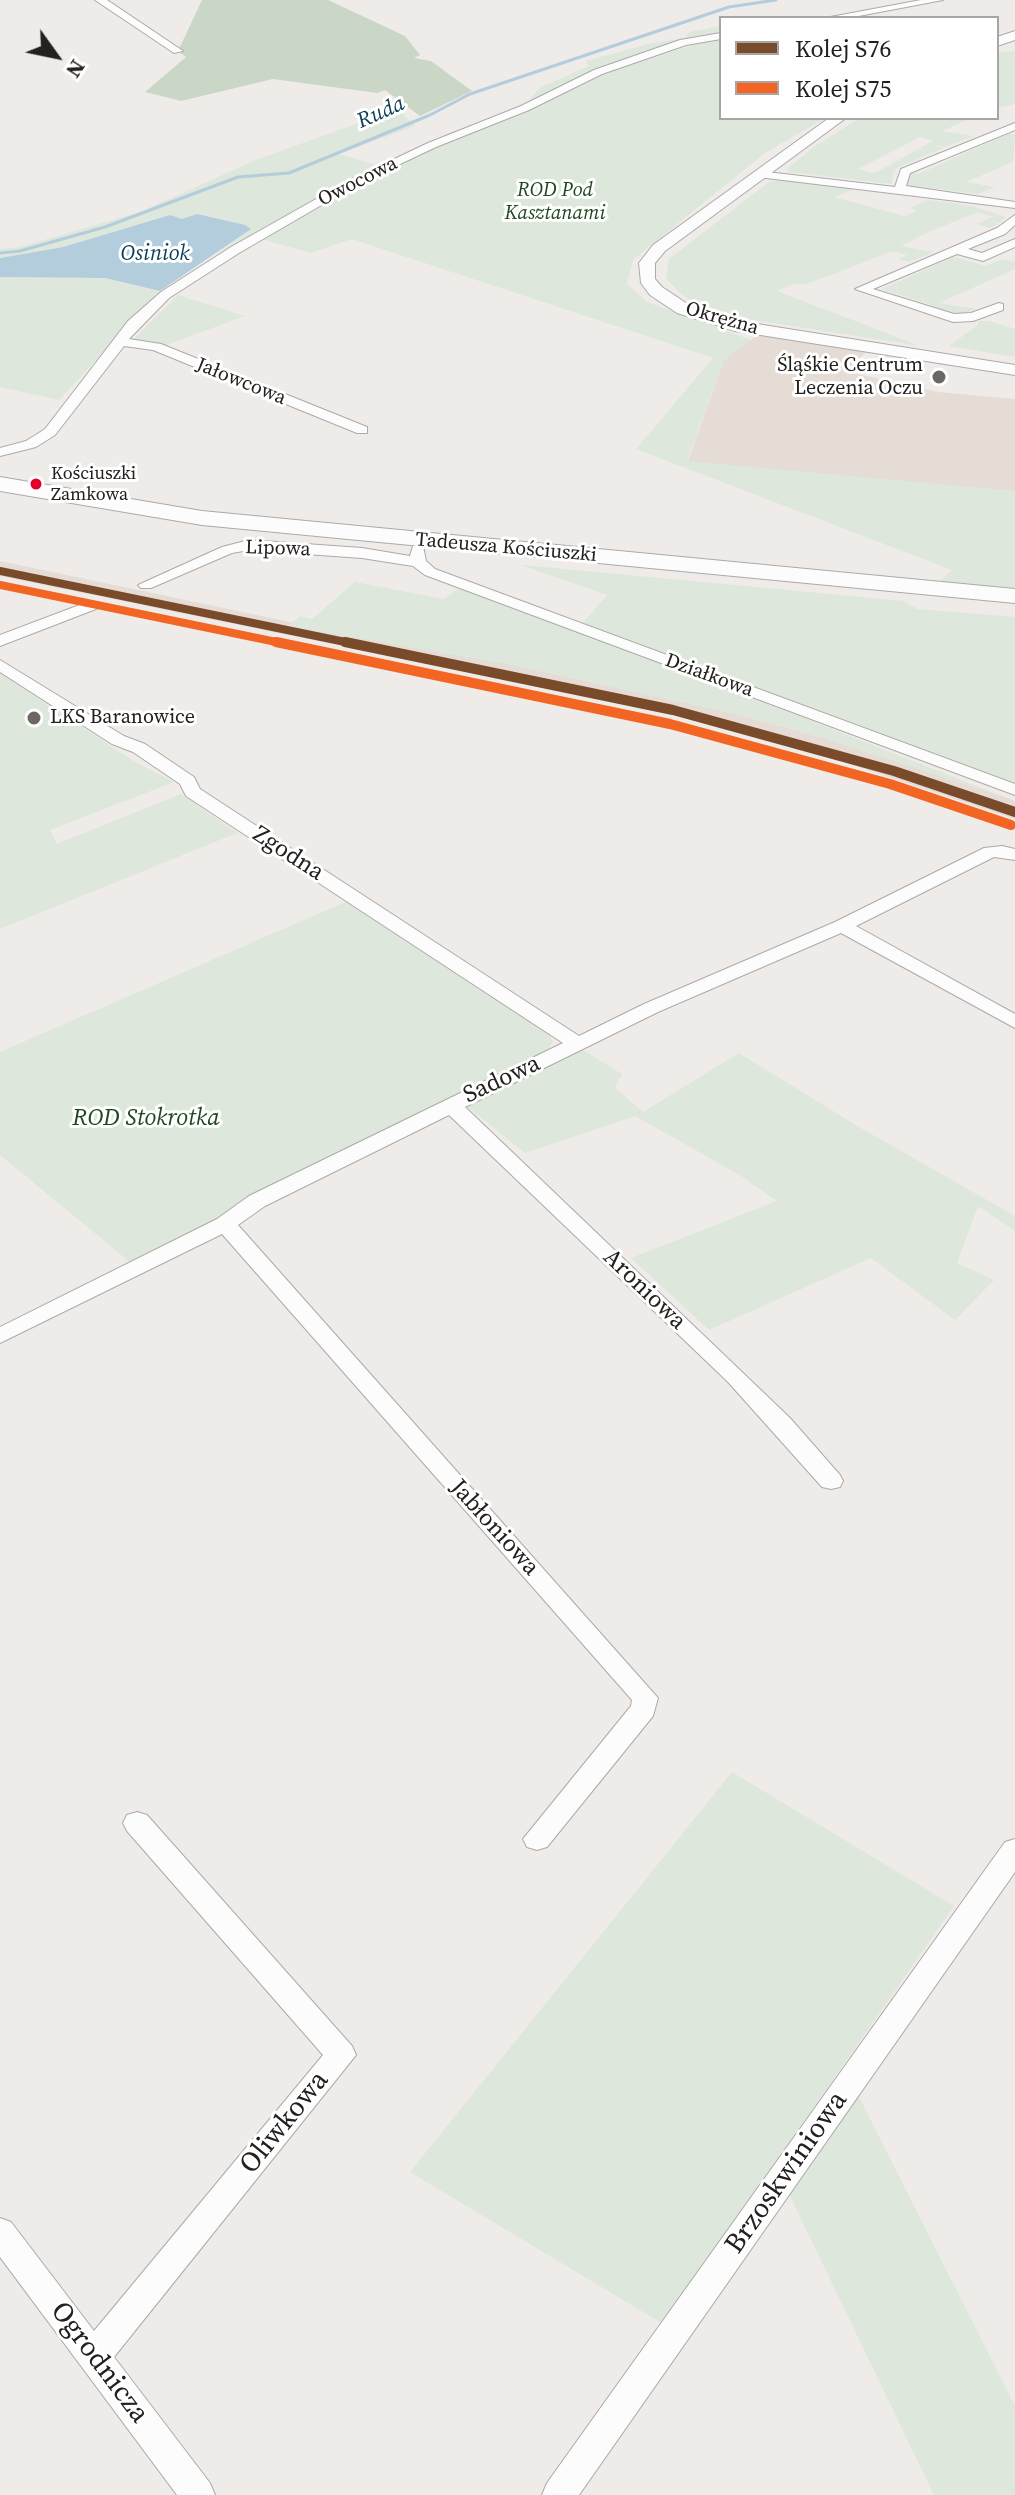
<!DOCTYPE html>
<meta charset="utf-8">
<style>
body{margin:0}
#map{position:relative;width:1015px;height:2495px;overflow:hidden;background:#efebe9;font-family:"Source Serif 4",serif}
canvas{display:block}
.legend{position:absolute;left:719px;top:16px;width:280px;height:104px;box-sizing:border-box;background:#fff;border:2px solid #a7a6a5;margin:0;padding:10px 14px;list-style:none;font-size:24px;color:#23201e}
.legend li{display:flex;align-items:center;gap:16px;height:40px}
.legend b{width:40px;border:2px solid #a7a6a5}
.north{position:absolute;left:16px;top:16px;width:80px;height:80px;-webkit-text-stroke:6px #fff;paint-order:stroke;rotate:123deg;font-size:22px;font-weight:700;line-height:32px;text-align:center;color:#23201e}
.north::after{content:'';display:block;margin:auto;width:28px;height:36px;background:#23201e;clip-path:polygon(50% 0,100% 100%,50% 72%,0 100%)}
</style>
<div id="map">
<canvas width="1015" height="2495"></canvas>
<ul class="legend">
<li><b style="height:10px;background:#7a4b2a"></b>Kolej S76</li>
<li><b style="height:10px;background:#f26522"></b>Kolej S75</li>
</ul>
<div class="north">N</div>
</div>
<script>
const ctx = document.querySelector('canvas').getContext('2d');
ctx.lineJoin = 'round';
function paint(path, color) { ctx.fillStyle = color; ctx.fill(path, 'evenodd'); }
const shape = rows => new Path2D(rows.map(r => 'M' + r).join(''));
function trace(path, color, width, dash) { ctx.strokeStyle = color; ctx.lineWidth = width; ctx.lineCap = dash ? 'butt' : 'round'; ctx.setLineDash(dash || []); ctx.stroke(path); }
function drawText(font, color, halo, rows, align = 'center') {
  ctx.font = font + ' "Source Serif 4",serif'; ctx.lineWidth = 6; ctx.setLineDash([]); ctx.textBaseline = 'middle'; ctx.strokeStyle = halo; ctx.fillStyle = color; for (const [text, x, y, turn = 0] of rows) {
    ctx.save(); ctx.translate(x, y); ctx.rotate((+turn || 0) * Math.PI / 180); ctx.textAlign = isNaN(turn) ? turn : align; if (halo) ctx.strokeText(text, 0, 0); ctx.fillText(text, 0, 0); ctx.restore();
  }
}
paint(shape([
 [760,333,868,349,848,372,938,392,1015,399,1015,491,687,464,724,360],
 [0,561,295,623,518,666,736,714,827,739,999,795,1015,801,1015,819,820,754,670,713,0,576]
]), '#e5dcd5');
paint(shape([
 [721,26,721,33,674,42,584,75,527,102,541,87,589,66,586,61,648,44,685,38,689,32],
 [721,40,721,118,825,118,765,153,633,260,627,284,647,302,751,340,724,360,687,461,1015,491,1015,588,939,582,952,570,636,449,713,358,352,239,311,253,261,239,346,191,434,148,536,107,606,73,696,44],
 [1015,51,1015,104,997,108,997,53],
 [390,102,415,126,339,154,380,166,218,253,251,229,197,214,182,219,170,215,63,247,0,258,0,249,20,247,140,212,258,159,373,118],
 [860,118,971,118,942,131,973,136,945,147,932,145,943,148,897,168,893,173,892,184,790,172,787,169,815,146],
 [920,137,934,141,920,148,926,150,918,149,879,171,873,173,858,169],
 [1008,134,1015,135,1013,162,966,182,995,187,978,194,907,185,909,173,918,174],
 [782,180,854,189,834,197,904,216,917,211,910,208,928,200,971,206,1006,217,999,223,987,220,998,224,991,228,976,224,993,217,978,212,926,233,901,246,934,252,910,262,899,259,907,255,892,251,834,274,803,285,795,283,777,291,920,346,741,318,692,302,680,293,666,278,669,259,769,182],
 [954,257,986,266,1002,259,1015,262,1015,269,939,303,976,309,964,315,931,309,932,305,882,289],
 [0,277,105,278,160,291,59,400,0,387],
 [178,295,245,316,161,347,133,340],
 [979,321,989,321,1015,329,1015,357,949,346,978,325],
 [521,565,904,601,917,609,1015,617,1015,785,583,623,607,595],
 [355,582,444,599,459,588,728,688,999,795,827,739,736,714,518,666,288,626,300,616,312,619],
 [0,674,137,763,174,782,50,830,57,844,181,794,237,833,0,929],
 [350,900,549,1032,553,1043,546,1051,131,1263,0,1155,0,1052],
 [583,1050,622,1074,615,1088,643,1112,739,1053,859,1127,1015,1216,1015,1231,978,1206,957,1263,994,1280,955,1320,871,1258,709,1330,631,1258,777,1201,738,1174,635,1116,525,1153,465,1105],
 [732,1772,954,1906,663,2324,410,2172],
 [857,2093,1015,2406,1015,2495,934,2495,788,2192]
]), '#dee7db');
paint(shape([
 [202,0,328,0,405,36,420,55,414,58,431,61,472,91,420,116,385,90,377,93,273,79,181,101,145,92,186,57,178,51]
]), '#cad7c6');
paint(shape([
 [197,214,245,225,251,229,160,291,105,278,0,277,0,258,63,247,170,215,182,219]
]), '#b4cddc');
trace(shape([
 [0,253,20,251,105,227,238,177,289,173,430,115,470,94,729,7,776,0]
]), '#b4cddc', 3);
const street = shape([
 [95,0,107,0,183,51,174,53,95,0],
 [921,0,943,0,848,18,825,18,921,0],
 [721,33,721,39,686,45,602,74,529,110,436,147,356,185,239,253,169,298,129,339,161,344,367,427,367,433,357,433,153,350,124,346,55,435,36,447,0,456,0,448,26,441,45,429,128,321,161,292,231,247,348,181,428,143,521,106,594,70,680,40,721,33],
 [1015,123,1015,130,910,173,906,186,1015,202,1015,208,758,177,752,174,758,171,895,187,901,169,1015,123],
 [1015,215,1015,225,1005,234,968,249,982,253,1015,239,1015,247,983,261,957,254,873,289,954,314,971,313,999,303,1003,304,1003,310,973,321,953,322,855,289,997,228,1015,215],
 [249,540,362,548,410,556,413,546,423,546,426,561,435,569,1015,784,1015,795,425,575,413,566,362,558,249,550,232,553,151,588,141,588,138,585,222,547,249,540],
 [90,601,98,606,96,609,0,646,0,635,90,601],
 [0,660,124,736,145,744,194,777,200,789,579,1036,644,1004,835,922,984,848,1002,846,1015,849,1015,860,994,857,856,926,1015,1014,1015,1028,841,933,658,1012,465,1107,790,1418,840,1475,843,1481,840,1487,831,1489,822,1487,728,1382,449,1115,265,1206,238,1225,658,1698,653,1716,547,1847,537,1850,527,1847,523,1839,631,1706,632,1700,222,1234,0,1343,0,1327,217,1219,249,1196,563,1043,186,796,180,784,133,752,112,744,0,672,0,660],
 [137,1812,147,1815,352,2046,356,2055,114,2357,210,2483,215,2495,177,2495,0,2257,0,2218,11,2222,94,2331,323,2055,127,1831,123,1823,127,1815,137,1812],
 [1015,1839,1015,1872,579,2495,542,2495,547,2483,1005,1842,1015,1839]
]);
const secondary = shape([
 [1015,31,1015,40,997,46,997,37,1015,31],
 [829,118,846,118,665,251,655,263,655,279,662,287,689,305,738,321,1015,365,1015,375,735,331,677,313,650,295,641,283,639,263,653,245,829,118]
]);
const primary = shape([
 [0,477,202,511,1015,589,1015,603,202,525,0,491,0,477]
]);
trace(street, '#acaaa8', 2);
trace(secondary, '#acaaa8', 2);
trace(primary, '#acaaa8', 2);
paint(street, '#fdfcfc');
paint(secondary, '#fdfcfc');
paint(primary, '#fdfcfc');
trace(shape([
 [0,571,355,644]
]), '#7a4b2a', 8);
trace(shape([
 [345,642,673,710,894,771,1015,812]
]), '#7a4b2a', 10);
trace(shape([
 [0,585,286,644]
]), '#f26522', 8);
trace(shape([
 [276,642,670,724,890,784,1011,825]
]), '#f26522', 10);
for (const [x, y, r, color] of [
 [939,377,8,"#6a6765"],
 [36,484,7,"#e4002b"],
 [34,718,8,"#6a6765"]
]) { const dot = new Path2D(); dot.arc(x, y, r, 0, 2 * Math.PI); ctx.fillStyle = color; ctx.fill(dot); trace(dot, '#fff', 3); }
drawText('18px', '#23201e', '#fff', [
 ["Kościuszki",51,474],
 ["Zamkowa",51,495]
], 'left');
drawText('20px', '#23201e', '#fff', [
 ["Owocowa",358,182,-27],
 ["Okrężna",722,319,16],
 ["Jałowcowa",241,382,22],
 ["Tadeusza Kościuszki",506,548,5],
 ["Lipowa",278,549,2],
 ["Działkowa",709,676,20]
]);
drawText('italic 20px', '#1f481e', '#fff', [
 ["ROD Pod",555,191],
 ["Kasztanami",555,214]
]);
drawText('20px', '#23201e', '#fff', [
 ["Śląśkie Centrum",923,366],
 ["Leczenia Oczu",923,389],
 ["LKS Baranowice",50,718,"left"]
], 'right');
drawText('italic 22px', '#0d3d56', '#fff', [
 ["Ruda",381,113,-24],
 ["Osiniok",155,254]
]);
drawText('24px', '#23201e', '#fff', [
 ["Zgodna",288,854,33],
 ["Sadowa",502,1080,-25],
 ["Aroniowa",644,1290,44],
 ["Jabłoniowa",494,1528,48]
]);
drawText('italic 24px', '#1f481e', '#fff', [
 ["ROD Stokrotka",146,1119]
]);
drawText('28px', '#23201e', '#fff', [
 ["Oliwkowa",285,2123,-51],
 ["Brzoskwiniowa",787,2173,-55],
 ["Ogrodnicza",99,2363,53]
]);
</script>
